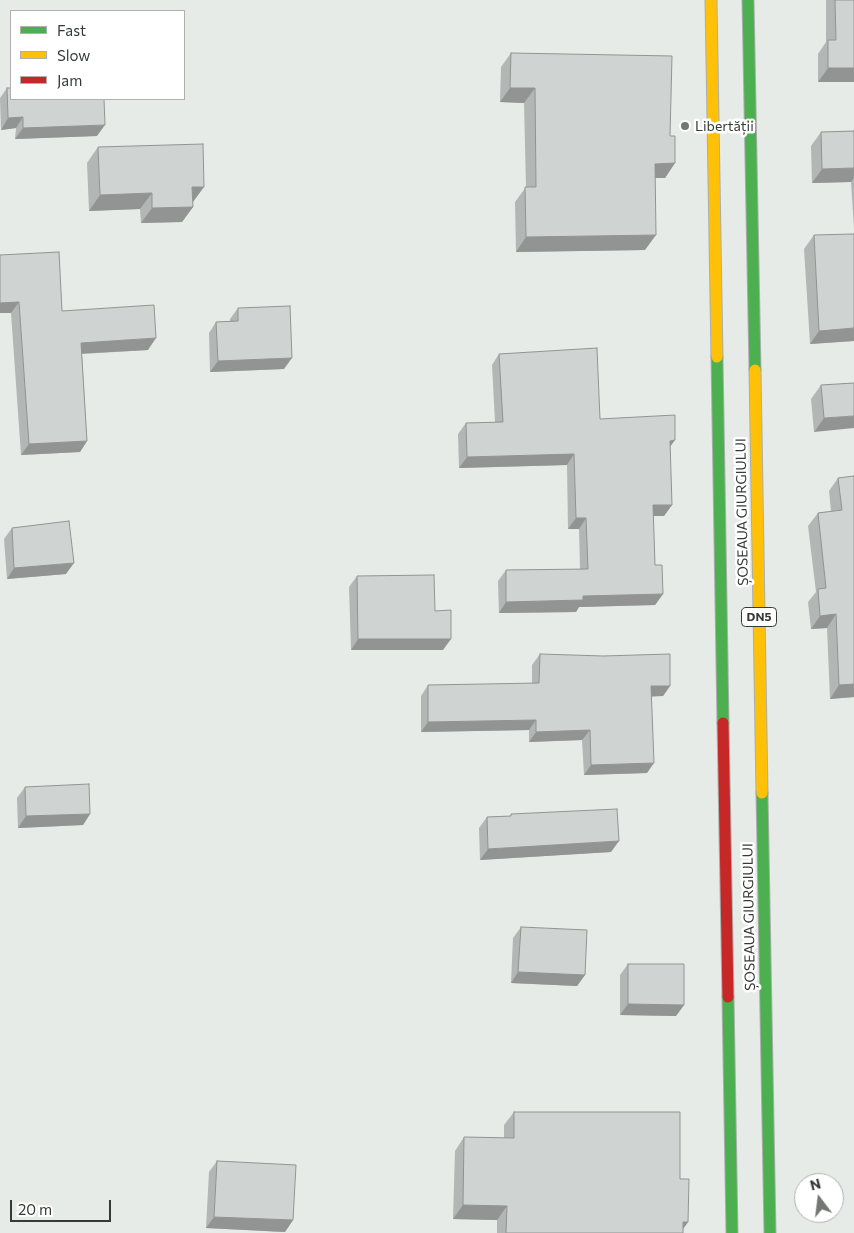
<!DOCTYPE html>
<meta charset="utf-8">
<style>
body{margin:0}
#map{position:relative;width:854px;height:1233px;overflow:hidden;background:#e6ebe8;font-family:Commissioner,sans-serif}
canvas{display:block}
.legend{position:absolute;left:10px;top:10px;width:175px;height:90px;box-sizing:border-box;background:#fff;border:1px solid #aeb0af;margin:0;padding:6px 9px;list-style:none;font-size:15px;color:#353a37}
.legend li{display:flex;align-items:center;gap:10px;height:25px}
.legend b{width:25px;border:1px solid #aeb0af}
.north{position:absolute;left:794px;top:1173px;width:50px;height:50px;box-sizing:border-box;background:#fff;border:1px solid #aeb0af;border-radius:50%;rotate:345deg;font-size:14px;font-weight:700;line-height:20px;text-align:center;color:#353a37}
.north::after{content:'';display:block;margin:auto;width:18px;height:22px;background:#737875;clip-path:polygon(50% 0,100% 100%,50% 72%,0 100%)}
.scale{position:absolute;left:10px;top:1200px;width:101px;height:22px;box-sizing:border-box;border:2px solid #353a37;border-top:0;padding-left:6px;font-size:15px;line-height:18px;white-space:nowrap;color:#353a37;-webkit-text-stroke:4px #fff;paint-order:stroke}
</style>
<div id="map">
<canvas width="854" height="1233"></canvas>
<ul class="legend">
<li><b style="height:6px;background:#4caf50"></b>Fast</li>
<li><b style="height:6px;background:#ffc107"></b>Slow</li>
<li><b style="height:6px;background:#c62828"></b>Jam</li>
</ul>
<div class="north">N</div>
<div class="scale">20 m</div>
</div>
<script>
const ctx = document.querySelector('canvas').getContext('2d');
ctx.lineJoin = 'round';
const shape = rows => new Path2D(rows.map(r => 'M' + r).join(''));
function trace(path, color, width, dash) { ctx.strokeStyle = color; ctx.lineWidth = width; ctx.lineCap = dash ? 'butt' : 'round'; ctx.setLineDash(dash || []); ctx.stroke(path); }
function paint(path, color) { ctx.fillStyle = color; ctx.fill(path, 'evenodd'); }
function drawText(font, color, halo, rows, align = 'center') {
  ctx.font = font + ' Commissioner,sans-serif'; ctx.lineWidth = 5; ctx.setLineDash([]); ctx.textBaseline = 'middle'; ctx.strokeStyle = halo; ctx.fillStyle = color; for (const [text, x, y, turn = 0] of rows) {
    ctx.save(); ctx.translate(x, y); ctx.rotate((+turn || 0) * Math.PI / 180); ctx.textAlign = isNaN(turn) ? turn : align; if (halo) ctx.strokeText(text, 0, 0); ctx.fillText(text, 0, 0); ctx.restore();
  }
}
const fast = shape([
 [748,0,755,370],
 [717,357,723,723],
 [762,793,770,1233],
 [728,997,732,1233]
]);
const slow = shape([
 [711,0,717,357],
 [755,370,762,793]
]);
const jam = shape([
 [723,723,728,997]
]);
trace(fast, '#aaaeac', 13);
trace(slow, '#aaaeac', 13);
trace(jam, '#aaaeac', 13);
trace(fast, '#4caf50', 11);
trace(slow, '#ffc107', 11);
trace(jam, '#c62828', 11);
paint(shape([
 [826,0,854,0,854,82,818,82,818,54,826,42],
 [511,53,670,136,675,163,665,178,655,178,645,250,516,252,515,202,526,187,524,103,500,102,501,67],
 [7,88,97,136,15,139,16,128,1,130,0,98],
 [854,131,854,229,851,182,812,183,811,146,821,132],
 [98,147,193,202,193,207,182,222,141,223,140,209,89,211,87,163],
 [814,235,854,341,810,344,804,249],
 [0,255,62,311,148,350,82,354,87,441,80,452,21,455,11,313,0,313],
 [238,308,284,369,210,372,209,333,216,322,230,321,230,319],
 [499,354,600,419,670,448,672,505,664,516,653,516,655,565,663,594,655,605,579,607,576,612,499,613,498,581,506,570,580,569,579,529,568,529,567,465,459,468,458,434,466,423,495,422,492,365],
 [854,383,814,432,811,399,821,385],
 [854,476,854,697,830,699,827,628,811,629,808,602,816,592,808,526,818,513,831,511,829,491,838,478],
 [12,528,66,574,7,579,4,539],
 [357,576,435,611,443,650,351,650,349,587],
 [540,654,670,686,663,696,652,696,647,773,584,775,582,740,529,742,529,730,421,732,421,696,428,685,532,684,532,665],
 [25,787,90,814,83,825,18,828,17,798],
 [511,814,611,852,480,860,479,828,487,817,510,816],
 [521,927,585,975,577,986,511,983,513,938],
 [628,964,684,1005,676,1016,620,1015,620,975],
 [514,1112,680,1179,688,1222,683,1229,683,1233,497,1233,497,1220,453,1219,455,1151,464,1137,504,1138,504,1125],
 [217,1161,293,1220,285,1232,206,1228,209,1172]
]), '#b2b6b5');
paint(shape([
 [828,68,854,68,854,82,818,82],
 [510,88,535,88,524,103,500,102],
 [23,117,16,128,1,130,8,118],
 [105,125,97,136,15,139,23,128],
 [675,163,665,178,644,178,655,164],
 [854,168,854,178,851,182,812,183,822,169],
 [192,187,204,187,193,202,181,203],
 [152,193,140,209,89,211,100,195],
 [193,207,182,222,141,223,152,208],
 [656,235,645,250,516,252,526,237],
 [19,302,11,313,0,313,0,303],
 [854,328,854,341,810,344,819,331],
 [156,338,148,350,74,354,81,343],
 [292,358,284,369,210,372,218,361],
 [854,416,854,428,814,432,824,418],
 [675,440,667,451,670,441],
 [87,441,80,452,21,455,29,444],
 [574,454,567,465,459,468,467,457],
 [653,505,672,505,664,516,645,516],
 [576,518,586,518,579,529,568,529],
 [74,563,66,574,7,579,14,568],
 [663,594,655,605,579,607,576,612,499,613,506,602,583,596],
 [836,614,827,628,811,629,820,616],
 [358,639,451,639,443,650,351,650],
 [854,684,854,697,830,699,839,685],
 [651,686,670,686,663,696,644,697],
 [536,720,529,730,421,732,428,722],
 [590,730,582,740,529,742,536,732],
 [654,763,647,773,584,775,591,765],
 [90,814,83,825,18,828,26,816],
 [619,841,611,852,480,860,488,849],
 [518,972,585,975,577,986,511,983],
 [628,1004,684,1005,676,1016,620,1015],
 [463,1205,507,1206,497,1220,453,1219],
 [214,1217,293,1220,285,1232,206,1228],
 [683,1222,688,1222,680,1233]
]), '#919493');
const building = shape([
 [835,0,854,0,854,68,828,68,828,40,836,40,835,0],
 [511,53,672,56,670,136,675,136,675,163,655,164,656,235,526,237,525,187,536,187,535,88,510,88,511,53],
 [7,88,11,88,11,99,104,99,105,125,23,128,23,117,8,118,7,88],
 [854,131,854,168,822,169,821,132,854,131],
 [203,144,204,187,192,187,193,207,152,208,152,193,100,195,98,147,203,144],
 [854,234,854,328,819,331,814,235,854,234],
 [59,252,62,311,154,305,156,338,81,343,87,441,29,444,19,302,0,303,0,255,59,252],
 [290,306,292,358,218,361,216,322,238,321,238,308,290,306],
 [597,348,600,419,675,415,675,440,670,441,672,505,653,505,655,565,662,565,663,594,583,596,583,600,506,602,506,570,588,569,586,518,576,518,574,454,467,457,466,423,503,422,499,354,597,348],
 [854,383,854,416,824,418,821,385,854,383],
 [854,476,854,684,839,685,836,614,820,616,818,589,826,588,818,513,842,510,838,478,854,476],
 [69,521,74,563,14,568,12,528,69,521],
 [434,575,435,611,451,610,451,639,358,639,357,576,434,575],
 [540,654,603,656,670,654,670,686,651,686,654,763,591,765,590,730,536,732,536,720,428,722,428,685,539,683,540,654],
 [89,784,90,814,26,816,25,787,89,784],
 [617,809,619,841,488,849,487,817,511,816,511,814,617,809],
 [521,927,587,930,585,975,518,972,521,927],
 [628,964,684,964,684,1005,628,1004,628,964],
 [514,1112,680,1112,680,1179,689,1179,688,1222,683,1222,683,1233,506,1233,507,1206,463,1205,464,1137,514,1138,514,1112],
 [217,1161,296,1165,293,1220,214,1217,217,1161]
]);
paint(building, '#cfd4d2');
trace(building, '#919493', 1);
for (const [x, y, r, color] of [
 [685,126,5,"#737875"]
]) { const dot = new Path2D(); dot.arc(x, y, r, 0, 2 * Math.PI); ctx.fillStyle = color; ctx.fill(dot); trace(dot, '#fff', 2); }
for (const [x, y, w] of [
 [759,617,35]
]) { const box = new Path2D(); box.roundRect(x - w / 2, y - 9.5, w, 19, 4); ctx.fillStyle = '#fff'; ctx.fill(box); trace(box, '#353a37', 1); }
drawText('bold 12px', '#353a37', null, [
 ["DN5",759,617]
]);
drawText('14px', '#353a37', '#fff', [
 ["Libertății",695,126]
], 'left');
drawText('14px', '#353a37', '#fff', [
 ["ȘOSEAUA GIURGIULUI",742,512,-91],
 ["ȘOSEAUA GIURGIULUI",749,917,-91]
]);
</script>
